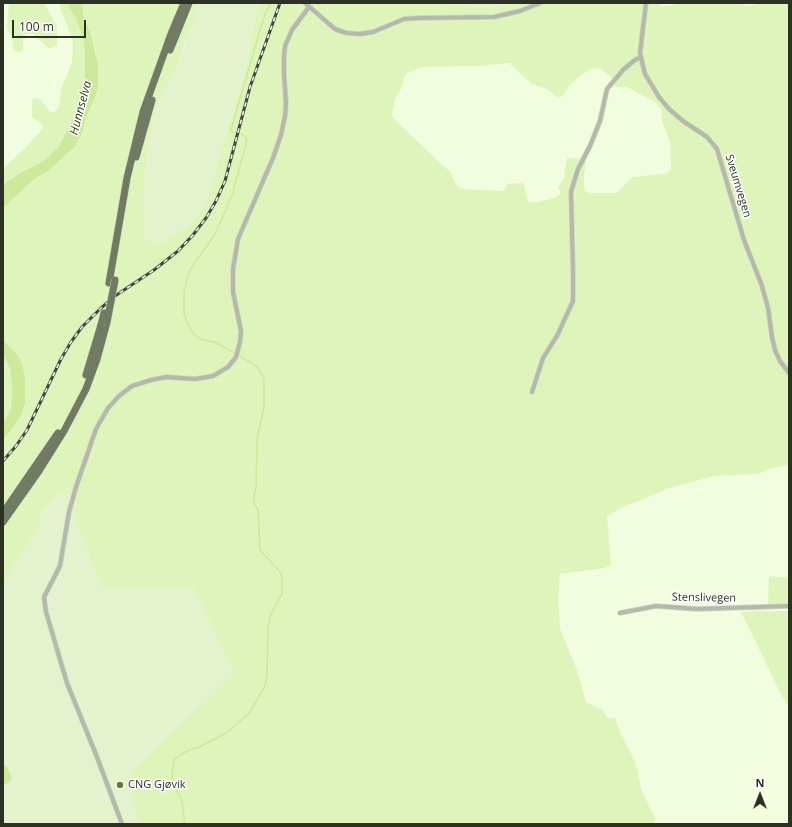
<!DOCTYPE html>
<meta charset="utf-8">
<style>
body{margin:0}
#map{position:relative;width:792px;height:827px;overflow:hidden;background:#f2fddf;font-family:"Open Sans",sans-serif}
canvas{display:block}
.frame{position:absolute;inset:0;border:4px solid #2c3025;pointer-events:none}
.north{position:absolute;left:740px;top:775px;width:40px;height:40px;-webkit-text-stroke:3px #fff;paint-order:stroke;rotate:0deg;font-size:11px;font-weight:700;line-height:16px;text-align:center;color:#2c3025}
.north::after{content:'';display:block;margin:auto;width:14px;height:18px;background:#2c3025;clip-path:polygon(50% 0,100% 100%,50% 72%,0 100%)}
.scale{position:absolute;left:12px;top:20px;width:74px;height:18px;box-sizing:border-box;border:2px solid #2c3025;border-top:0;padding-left:5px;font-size:12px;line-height:14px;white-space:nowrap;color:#2c3025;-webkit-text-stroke:3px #fff;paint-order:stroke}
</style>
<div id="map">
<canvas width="792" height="827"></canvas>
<div class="frame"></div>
<div class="north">N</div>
<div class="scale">100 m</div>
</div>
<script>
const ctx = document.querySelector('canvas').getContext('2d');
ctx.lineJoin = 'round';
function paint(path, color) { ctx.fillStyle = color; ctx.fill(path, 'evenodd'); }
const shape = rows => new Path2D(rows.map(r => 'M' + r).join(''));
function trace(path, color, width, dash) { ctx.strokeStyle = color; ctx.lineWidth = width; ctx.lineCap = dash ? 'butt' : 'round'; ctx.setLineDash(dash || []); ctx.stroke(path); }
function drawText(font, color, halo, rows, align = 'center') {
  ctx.font = font + ' "Open Sans",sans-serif'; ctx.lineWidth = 3; ctx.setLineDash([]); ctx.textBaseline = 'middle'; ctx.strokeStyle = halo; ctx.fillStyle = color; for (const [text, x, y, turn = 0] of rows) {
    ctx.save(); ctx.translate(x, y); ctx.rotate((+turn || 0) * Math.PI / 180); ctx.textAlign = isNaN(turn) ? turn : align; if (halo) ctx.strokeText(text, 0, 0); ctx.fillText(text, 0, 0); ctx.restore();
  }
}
paint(shape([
 [200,3,262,3,257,10,244,77,241,84,234,112,227,127,226,136,205,205,197,216,187,226,163,242,154,243,150,242,145,237,143,228,143,185,150,139,158,103,185,46,189,30],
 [439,3,509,3,498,6,476,7],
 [62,493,75,496,75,518,101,587,193,587,234,673,131,772,132,797,140,824,3,824,3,785,10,782,11,775,6,766,3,765,3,586,5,584,20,555,39,530,41,516,44,510,57,494]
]), '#e4f2cd');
paint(shape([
 [9,3,44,3,57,26,57,46,55,47,48,48,33,34,26,34,23,38,23,50,19,52,14,51,12,38,7,28],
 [60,3,67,3,77,21,83,38,85,52,85,77,78,99,74,117,59,146,45,160,20,173,3,185,3,169,29,144,43,128,42,124,32,118,32,100,34,98,40,99,50,112,55,112,59,107,61,89,72,63,73,47,72,37,61,11],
 [82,3,200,3,176,67,158,103,150,139,143,185,143,228,145,237,150,242,154,243,163,242,187,226,197,216,205,205,226,136,227,127,234,112,241,84,244,77,257,10,262,3,439,3,476,7,498,6,509,3,653,3,663,6,672,6,675,3,742,3,745,6,764,3,789,3,789,465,773,468,758,474,714,476,667,489,619,509,607,516,611,565,605,568,560,574,558,599,560,629,576,667,586,702,603,710,608,719,615,718,620,732,635,762,638,771,641,789,656,820,651,824,140,824,132,797,131,772,234,673,193,587,101,587,75,518,75,496,61,493,57,494,44,510,41,516,39,530,20,555,5,584,3,586,3,439,10,432,25,407,25,377,22,363,18,355,3,340,3,208,31,182,39,177,83,131,87,115,95,98,96,52,91,34,84,19],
 [509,63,532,84,547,89,558,98,563,95,571,84,585,72,591,69,600,68,611,77,614,82,615,87,627,87,655,102,661,109,662,121,670,142,671,165,670,171,664,174,632,177,621,189,616,193,591,193,586,192,584,188,584,175,586,161,585,159,567,158,564,178,558,187,561,192,560,194,555,198,537,202,528,202,524,184,522,183,507,184,506,188,502,191,463,189,457,186,452,177,451,172,441,164,394,119,392,115,395,99,402,87,404,78,406,74,421,67,481,66],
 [3,354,10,368,12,387,10,412,3,423],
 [769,576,789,578,789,604,768,604],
 [753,611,789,611,789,706,788,706,782,696,741,612]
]), '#dff4bb');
paint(shape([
 [67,3,82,3,84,19,91,34,98,64,98,85,95,98,87,115,83,131,76,145,71,150,50,169,31,182,3,208,3,185,20,173,45,160,59,146,74,117,78,99,85,77,85,52,83,38,77,21],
 [3,340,18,355,22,363,25,377,25,405,21,415,10,432,3,439,3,423,10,412,11,407,12,387,10,368,3,354],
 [3,765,6,765,11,775,11,780,10,782,3,785]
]), '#cde99b');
trace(shape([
 [185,824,182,801,176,789,172,778,174,759,187,751,199,747,213,740,229,731,250,712,256,702,265,686,267,675,268,627,271,614,282,594,282,578,281,573,260,550,258,510,254,502,254,495,256,489,257,439,264,407,264,378,258,368,255,365,224,347,214,342,201,339,195,335,191,330,186,320,184,313,184,292,187,279,191,268,214,236,226,210,233,192,242,159,247,140,243,134,232,132,231,130,260,30,266,12,271,3]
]), '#cde99b', 1.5);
const minor = shape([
 [305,3,335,29,346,33,360,34,373,32,404,19,419,18,494,17,520,11,540,3],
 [646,3,640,53,645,74,659,97,669,109,683,121,707,137,717,149,744,240,762,286,768,308,772,337,775,350,780,361,789,373],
 [532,392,543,358,557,336,573,301,573,270,571,192,578,169,590,146,600,121,607,89,624,69,635,60,641,57],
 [620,613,656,606,697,609,789,606],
 [122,824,97,757,67,683,46,612,44,597,60,566,69,512,76,487,96,429,108,408,119,396,132,386,151,380,166,377,195,379,213,376,228,367,236,357,240,342,241,331,233,292,233,269,238,239,273,158,281,135,285,116,286,103,284,74,284,58,285,46,292,30,309,7]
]);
const trunk = shape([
 [170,50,189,3],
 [136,157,152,100],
 [109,283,127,178,143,112,171,34,184,3],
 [86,375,101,325],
 [3,513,58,433],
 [3,522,39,471,64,431,86,389,97,359,107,322]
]);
trace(minor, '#ced8be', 5.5);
trace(trunk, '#ced8be', 8);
trace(minor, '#b4b9ac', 4);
trace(trunk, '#717a62', 7);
const rail = shape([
 [3,461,16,446,27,430,61,359,71,342,82,327,100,309,115,296,154,270,178,251,193,235,206,218,216,201,225,181,250,87,280,3]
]);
trace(rail, '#43483a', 3);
trace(rail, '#fff', 1.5, [4.5]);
const trunkBridge = shape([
 [107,322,115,280],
 [101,325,104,313]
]);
trace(trunkBridge, '#ced8be', 8, []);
trace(trunkBridge, '#717a62', 7);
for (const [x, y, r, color] of [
 [120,785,4,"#647c2e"]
]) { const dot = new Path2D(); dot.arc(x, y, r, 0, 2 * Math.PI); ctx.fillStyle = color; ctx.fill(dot); trace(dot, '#fff', 1.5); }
drawText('11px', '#2c3025', '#fff', [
 ["Sveumvegen",738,186,73],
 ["Stenslivegen",704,598,1]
]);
drawText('11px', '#2c3025', '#fff', [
 ["CNG Gjøvik",128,785]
], 'left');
drawText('italic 12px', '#314007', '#fff', [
 ["Hunnselva",81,108,-75]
]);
</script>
